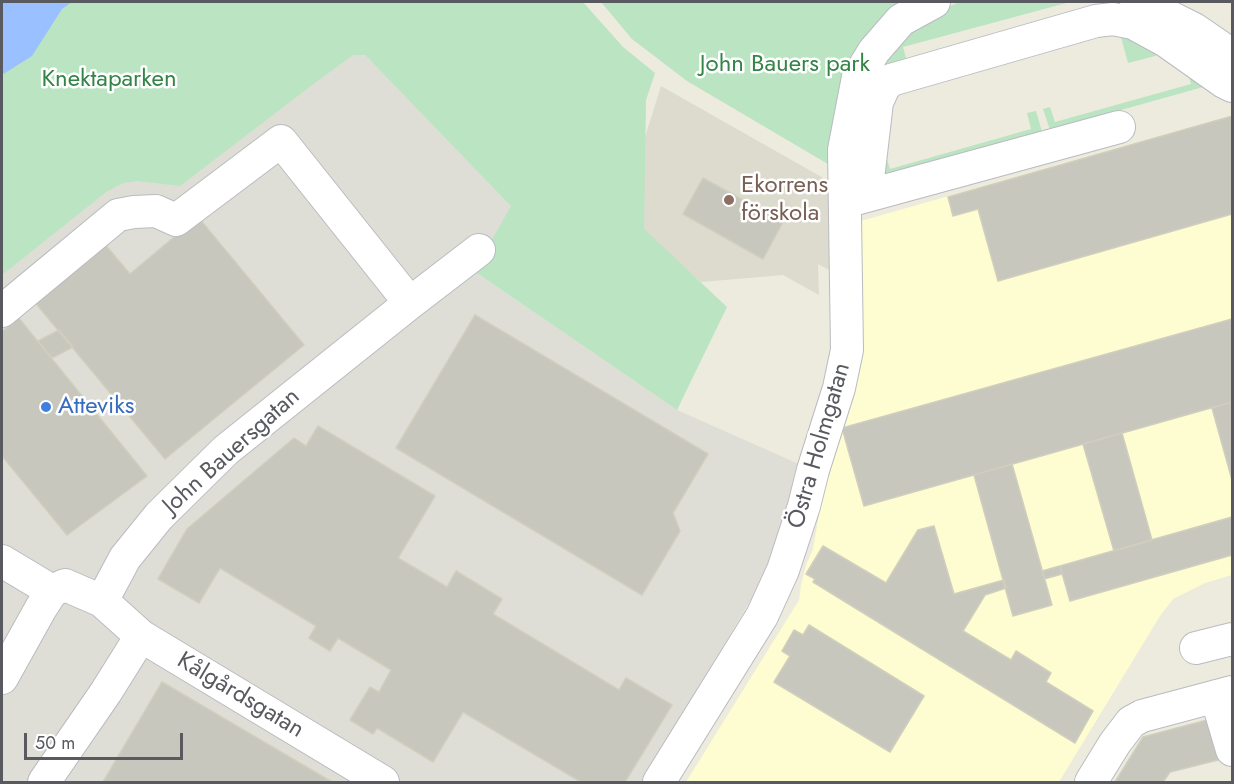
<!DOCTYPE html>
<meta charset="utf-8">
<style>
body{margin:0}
#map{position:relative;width:1234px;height:784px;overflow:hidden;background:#ecebde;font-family:Jost,sans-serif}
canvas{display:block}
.frame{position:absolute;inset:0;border:3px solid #585a60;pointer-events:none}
.scale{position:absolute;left:24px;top:733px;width:159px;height:27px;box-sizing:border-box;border:3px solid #585a60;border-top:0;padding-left:8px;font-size:18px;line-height:21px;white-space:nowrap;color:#585a60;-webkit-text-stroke:4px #fff;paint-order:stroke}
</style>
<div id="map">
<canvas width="1234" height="784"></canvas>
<div class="frame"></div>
<div class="scale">50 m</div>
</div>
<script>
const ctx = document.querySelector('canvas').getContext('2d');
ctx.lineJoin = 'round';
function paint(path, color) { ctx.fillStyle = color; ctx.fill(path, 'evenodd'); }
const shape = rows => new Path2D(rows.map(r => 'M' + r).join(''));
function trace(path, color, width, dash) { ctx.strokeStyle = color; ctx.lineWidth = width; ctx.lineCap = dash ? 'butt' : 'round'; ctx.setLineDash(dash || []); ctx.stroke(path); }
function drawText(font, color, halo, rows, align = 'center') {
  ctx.font = font + ' Jost,sans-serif'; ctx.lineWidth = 5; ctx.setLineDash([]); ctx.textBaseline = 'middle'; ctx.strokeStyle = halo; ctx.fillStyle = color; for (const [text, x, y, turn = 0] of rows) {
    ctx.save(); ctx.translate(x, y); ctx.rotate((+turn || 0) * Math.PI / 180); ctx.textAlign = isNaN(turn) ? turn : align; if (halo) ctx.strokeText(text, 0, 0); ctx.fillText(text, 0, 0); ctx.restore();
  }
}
paint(shape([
 [1232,115,1232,575,1205,583,1173,599,1160,616,1059,782,686,782,799,600,801,585,806,565,813,549,822,497,861,221]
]), '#fefcd1');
paint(shape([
 [329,18,512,206,474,271,677,410,801,465,765,576,642,782,2,782,2,267]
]), '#dfded6');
paint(shape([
 [661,86,825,179,830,188,835,273,818,264,819,295,783,275,701,282,621,214]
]), '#dcdbcd');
paint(shape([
 [2,2,583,2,623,47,655,73,646,100,644,229,727,307,677,410,474,271,511,206,365,55,353,55,312,85,180,186,137,181,123,183,106,192,2,275],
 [601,2,910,2,833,167,687,81,632,39],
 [959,2,1070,2,903,47,907,62,857,134,882,60,923,19],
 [1118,26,1159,54,1155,56,1128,63],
 [1187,69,1205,85,1203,87,1050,130,1043,109,1050,107,1055,122,1191,84],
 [1036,111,1042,132,881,176,885,153,890,169,1031,129,1027,113]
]), '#bae4c2');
paint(shape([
 [2,2,72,2,62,9,32,56,5,73,2,74]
]), '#9bc0ff');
const building = shape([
 [1232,116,1232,214,998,281,978,209,953,216,948,197,1232,116],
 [703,178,783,222,763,259,683,214,703,178],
 [198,217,304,345,165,459,33,300,103,242,130,274,198,217],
 [475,315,708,454,673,513,680,531,642,595,396,448,475,315],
 [18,317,147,476,67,535,2,456,2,332,18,317],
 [1232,319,1232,402,864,506,842,428,1232,319],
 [59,330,73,347,52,358,38,341,59,330],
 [1232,402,1232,480,1212,408,1232,402],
 [318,426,435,496,398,558,447,587,456,571,502,599,493,614,619,690,626,678,672,705,625,782,581,782,463,712,433,762,377,728,373,734,350,720,370,687,379,692,391,670,338,638,330,651,309,638,316,626,220,568,199,603,158,579,187,529,294,438,306,446,318,426],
 [1122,433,1152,540,1114,551,1083,444,1122,433],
 [1012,464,1052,605,1013,616,974,475,1012,464],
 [1232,517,1232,555,1070,601,1060,566,1232,517],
 [934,526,954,594,1004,580,1006,588,985,595,963,631,1011,660,1016,651,1051,673,1046,682,1093,711,1075,743,813,582,815,579,806,574,823,546,886,583,918,530,934,526],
 [1060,566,1062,574,1044,579,1042,571,1060,566],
 [809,625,924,696,890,752,774,682,790,656,782,651,794,630,803,635,809,625],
 [162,682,332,782,103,782,162,682],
 [1211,719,1222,759,1170,772,1163,782,1115,782,1143,737,1211,719]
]);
paint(building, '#c8c7be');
trace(building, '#d0cebd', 1.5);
const minor = shape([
 [1136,2,1146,5,1194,29,1226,51,1232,59],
 [866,196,877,102,884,87,891,80,1096,21,1113,19,1133,23,1166,41,1224,82,1232,86],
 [848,201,1119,127],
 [2,311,118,215,134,212,156,211,176,220,281,141,410,303],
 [2,561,52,591],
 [102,601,125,558,159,516,226,450,410,303,479,250],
 [1196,648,1232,639],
 [2,678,41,608,52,591,65,585,102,601,141,636,383,782],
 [1216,696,1232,750],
 [44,782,106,692,141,636],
 [659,782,762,616,783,570,804,506,813,470,839,388,847,350,844,150,858,77,874,51,901,20,934,2],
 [1091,782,1115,743,1131,722,1142,716,1232,692]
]);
trace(minor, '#babbc1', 34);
trace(minor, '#fff', 32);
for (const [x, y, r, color] of [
 [729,200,6,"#8d6e63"],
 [46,407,6,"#3f7fe0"]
]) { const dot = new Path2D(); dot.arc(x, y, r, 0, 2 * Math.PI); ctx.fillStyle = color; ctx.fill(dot); trace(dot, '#fff', 2); }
drawText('24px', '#338446', '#fff', [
 ["John Bauers park",785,65],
 ["Knektaparken",109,80]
]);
drawText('24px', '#785e54', '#fff', [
 ["Ekorrens",741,186],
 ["förskola",741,214]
], 'left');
drawText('24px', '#366cbe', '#fff', [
 ["Atteviks",58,407]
], 'left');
drawText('24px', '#585a60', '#fff', [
 ["Östra Holmgatan",820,446,-74],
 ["John Bauersgatan",232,452,-42],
 ["Kålgårdsgatan",240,696,31]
]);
</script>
